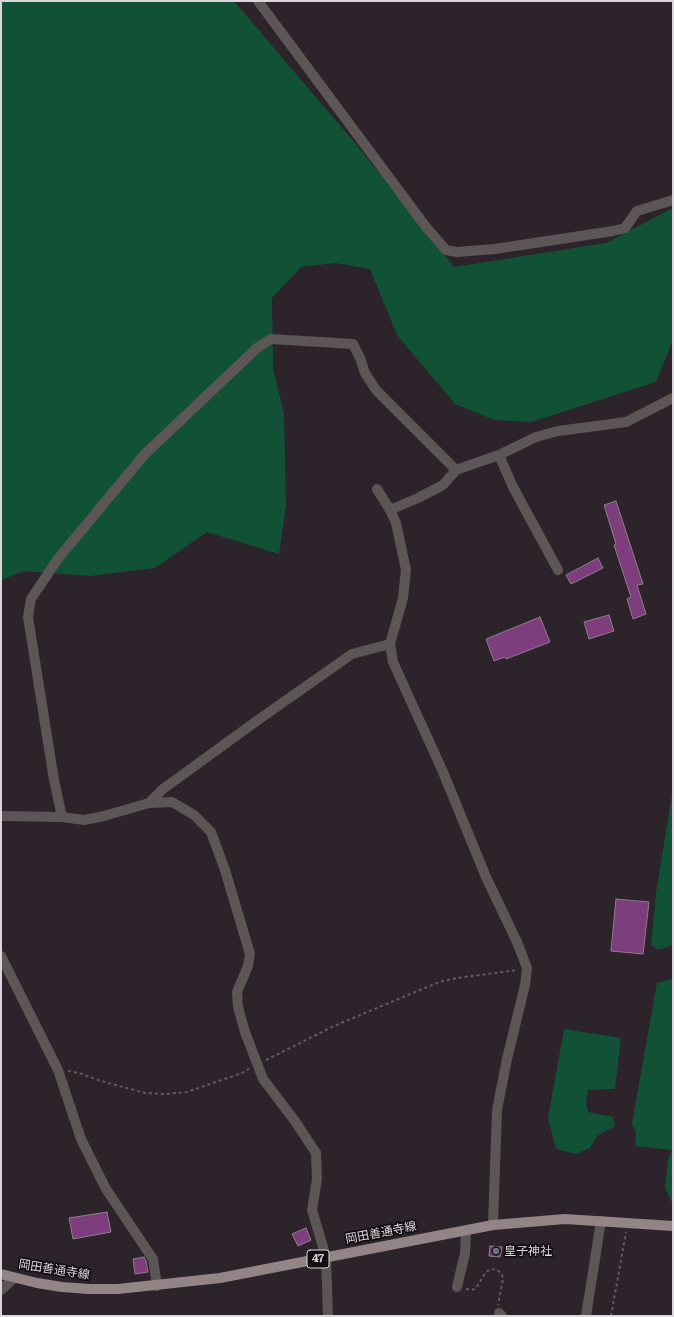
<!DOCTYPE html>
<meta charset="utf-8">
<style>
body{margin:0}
#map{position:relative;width:674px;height:1317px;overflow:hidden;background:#2c232b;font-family:Literata,serif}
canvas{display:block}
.frame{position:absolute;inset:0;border:2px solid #dcd6dc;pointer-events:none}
</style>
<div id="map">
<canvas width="674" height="1317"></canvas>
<div class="frame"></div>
</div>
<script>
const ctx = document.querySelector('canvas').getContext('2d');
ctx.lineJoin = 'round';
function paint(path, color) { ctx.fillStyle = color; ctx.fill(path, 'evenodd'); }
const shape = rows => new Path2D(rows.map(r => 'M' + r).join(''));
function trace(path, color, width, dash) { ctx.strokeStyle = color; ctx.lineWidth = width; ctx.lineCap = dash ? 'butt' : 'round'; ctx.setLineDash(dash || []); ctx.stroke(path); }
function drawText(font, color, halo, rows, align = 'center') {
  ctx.font = font + ' Literata,"Noto Sans JP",serif'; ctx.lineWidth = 3.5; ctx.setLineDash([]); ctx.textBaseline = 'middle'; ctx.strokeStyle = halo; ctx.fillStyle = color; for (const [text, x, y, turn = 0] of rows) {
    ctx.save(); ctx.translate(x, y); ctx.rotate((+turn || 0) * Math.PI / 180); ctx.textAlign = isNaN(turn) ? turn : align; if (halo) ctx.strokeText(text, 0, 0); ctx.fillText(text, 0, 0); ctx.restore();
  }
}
paint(shape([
 [1,1,234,1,355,143,454,267,606,243,673,208,673,340,656,382,531,422,494,420,455,404,397,335,370,269,335,263,301,267,272,298,273,368,284,415,286,505,279,554,207,532,155,568,90,576,24,571,1,580],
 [673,788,673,945,658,950,651,945,656,893],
 [673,979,673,1204,672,1203,665,1188,668,1160,672,1150,635,1146,636,1133,632,1123,657,983],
 [564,1029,621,1038,615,1089,588,1090,586,1102,588,1112,613,1117,615,1126,597,1136,590,1148,575,1154,556,1149,548,1118]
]), '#115236');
const building = shape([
 [616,501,643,584,637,585,646,614,633,619,627,599,631,597,614,545,616,544,604,505,616,501],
 [598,558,603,568,571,584,566,575,598,558],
 [609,615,614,631,589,639,584,622,609,615],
 [540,617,550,642,506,659,505,657,494,661,486,639,540,617],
 [616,899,649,902,643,954,611,951,616,899],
 [107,1212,111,1232,73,1239,69,1218,107,1212],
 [306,1228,311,1240,298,1246,292,1234,306,1228],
 [490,1246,502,1247,500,1257,489,1256,490,1246],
 [144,1257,146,1261,148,1272,135,1274,133,1259,144,1257]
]);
paint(building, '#7e3d7c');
trace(building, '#8b808a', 1);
trace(shape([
 [266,1060,334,1026,439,982,457,978,518,970],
 [68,1071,79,1073,101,1081,145,1093,166,1094,187,1092,242,1073,250,1068],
 [466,1289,472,1290,476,1288,486,1272,491,1269,497,1270,502,1274,503,1279,498,1305],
 [611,1316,626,1232]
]), '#645c63', 2, [3, 3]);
trace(shape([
 [258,1,426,227,446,250,457,252,495,249,613,231,625,228,637,211,673,200],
 [499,455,513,487,558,570],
 [377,489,390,510,396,523,406,570,403,598,390,644,393,662,443,772,486,877,517,942,527,968,525,985,507,1059,497,1110,493,1225],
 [390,510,418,498,443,485,456,470,499,455,536,437,558,431,626,422,673,398],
 [149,803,172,802,194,815,211,832,225,870,250,954,248,966,237,992,238,1007,245,1032,263,1079,295,1121,316,1153,317,1179,312,1210,326,1257,328,1316],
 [1,816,62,817,84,820,104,816,149,803,163,789,258,720,352,654,390,644],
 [62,817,54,780,28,617,31,599,57,560,144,455,257,348,271,339,353,344,360,358,365,373,376,390,456,470],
 [1,956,58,1070,81,1139,106,1189,153,1259,157,1286],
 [457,1287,465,1253,466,1230],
 [1,1290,14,1278],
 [499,1313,502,1316],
 [586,1316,601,1221]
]), '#5d5656', 10);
trace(shape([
 [1,1274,37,1283,62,1287,88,1289,118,1289,220,1278,493,1225,565,1219,673,1226]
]), '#938585', 10);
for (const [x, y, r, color] of [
 [496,1251,4,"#6b7280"]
]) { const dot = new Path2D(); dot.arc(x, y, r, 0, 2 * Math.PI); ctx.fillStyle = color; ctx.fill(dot); trace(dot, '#120e11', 1.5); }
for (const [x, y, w] of [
 [318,1259,22]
]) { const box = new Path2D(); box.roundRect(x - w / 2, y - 9, w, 18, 3); ctx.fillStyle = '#120e11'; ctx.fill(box); trace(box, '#dcd6dc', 1); }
drawText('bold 11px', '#dcd6dc', null, [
 ["47",318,1259]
]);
drawText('12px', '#dcd6dc', '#120e11', [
 ["岡田善通寺線",381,1233,-11],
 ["岡田善通寺線",54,1270,9]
]);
drawText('12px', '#dcd6dc', '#120e11', [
 ["皇子神社",504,1251]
], 'left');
</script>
